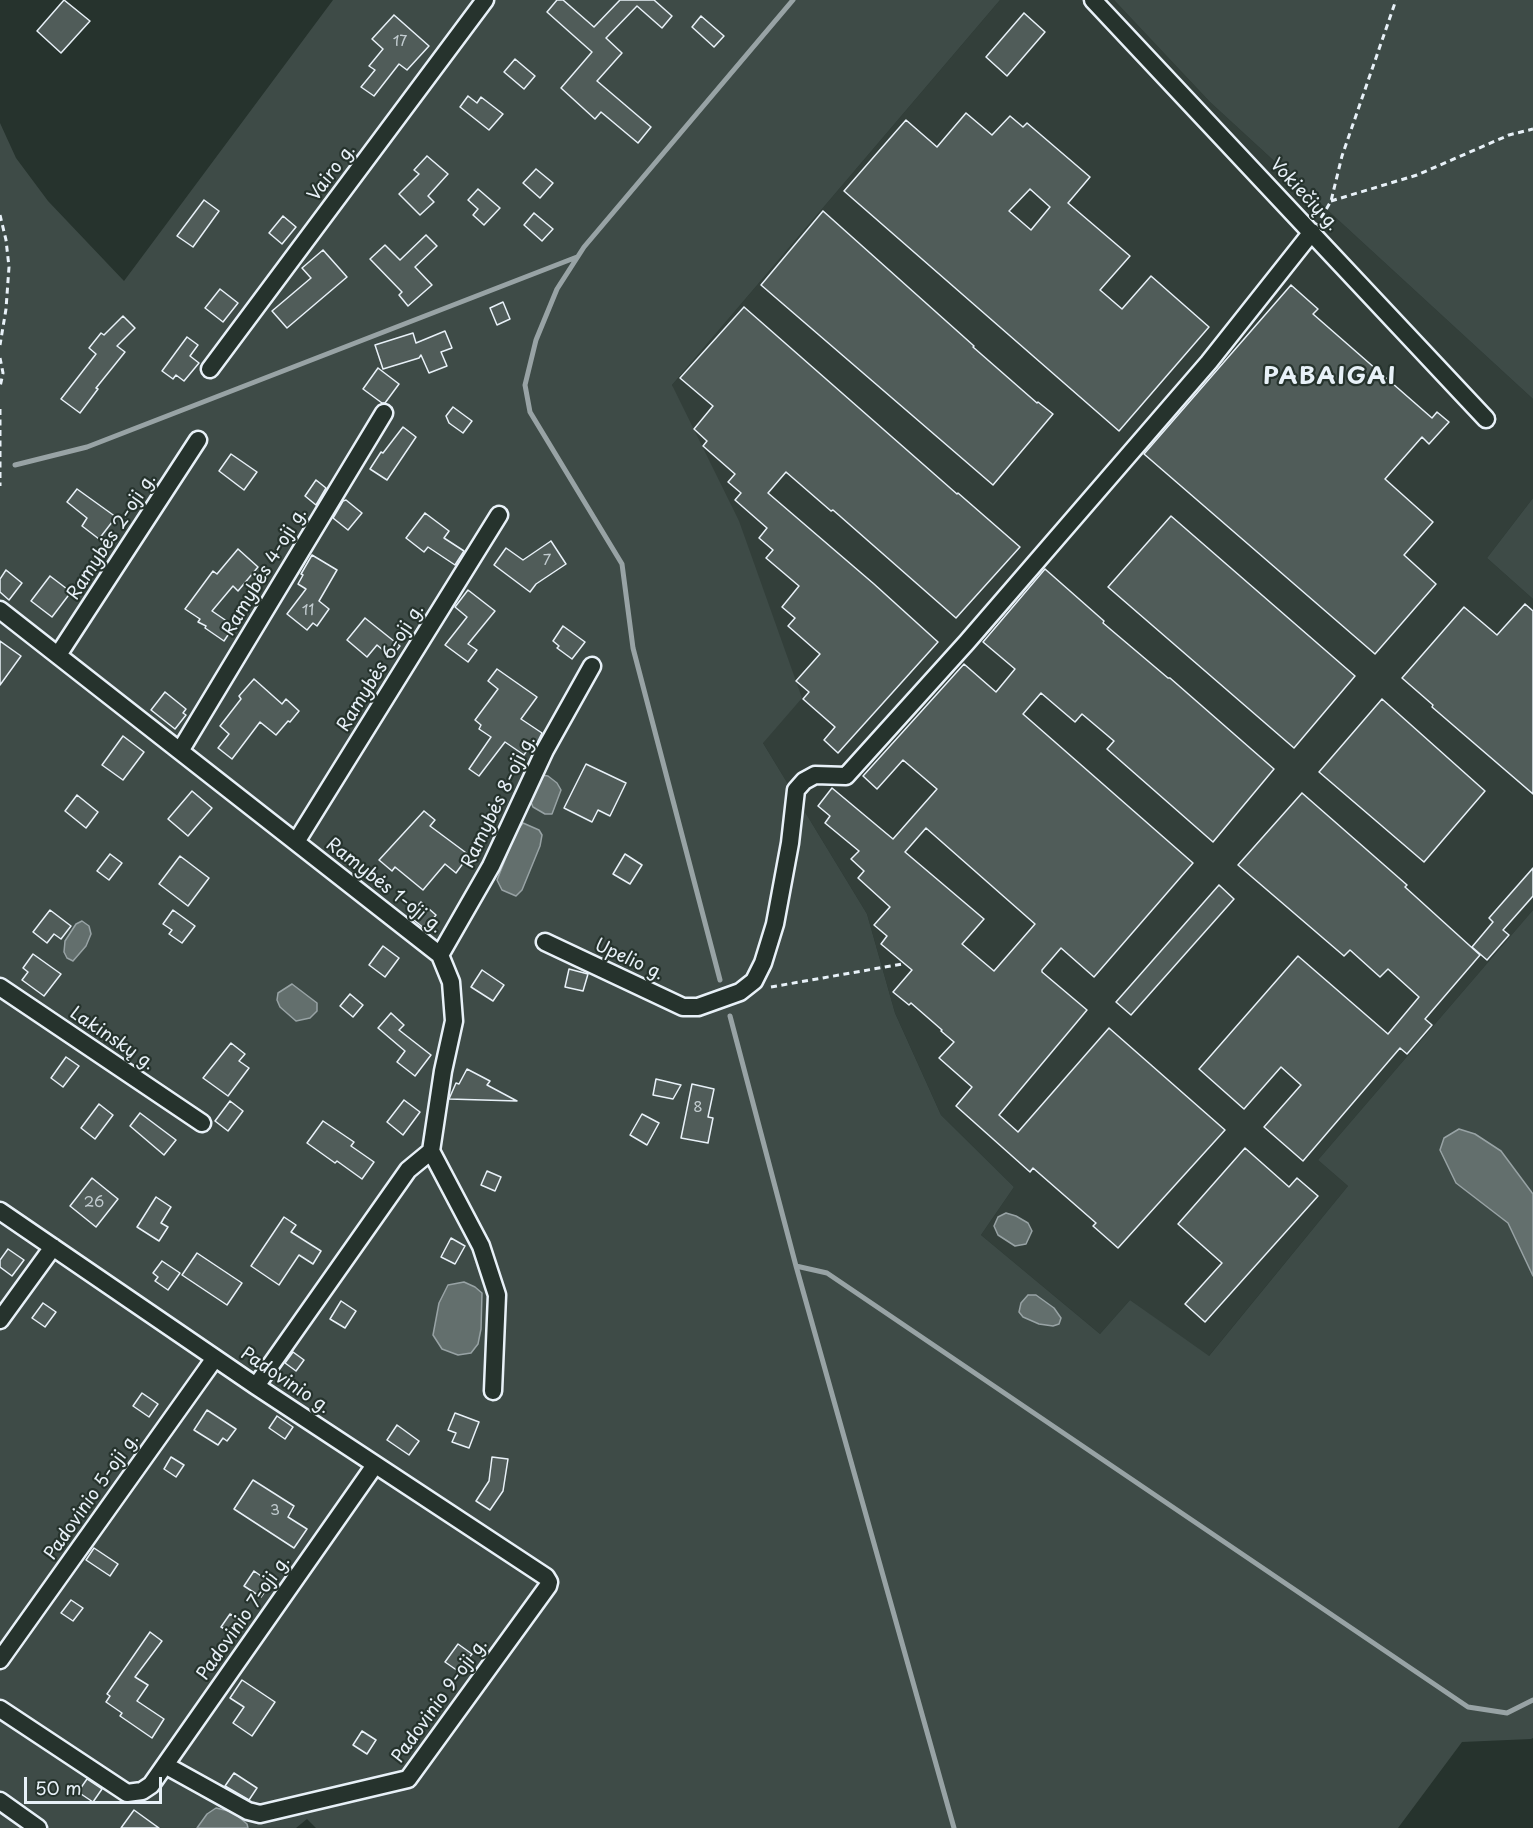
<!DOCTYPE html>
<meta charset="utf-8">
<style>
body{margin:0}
#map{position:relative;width:1533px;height:1828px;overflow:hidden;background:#26332d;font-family:"Playpen Sans",sans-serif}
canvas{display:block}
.scale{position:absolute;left:24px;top:1777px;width:138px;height:27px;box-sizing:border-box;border:3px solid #e8f1f8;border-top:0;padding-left:8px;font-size:18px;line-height:21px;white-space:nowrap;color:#e8f1f8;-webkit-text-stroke:4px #26332d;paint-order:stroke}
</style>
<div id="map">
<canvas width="1533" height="1828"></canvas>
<div class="scale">50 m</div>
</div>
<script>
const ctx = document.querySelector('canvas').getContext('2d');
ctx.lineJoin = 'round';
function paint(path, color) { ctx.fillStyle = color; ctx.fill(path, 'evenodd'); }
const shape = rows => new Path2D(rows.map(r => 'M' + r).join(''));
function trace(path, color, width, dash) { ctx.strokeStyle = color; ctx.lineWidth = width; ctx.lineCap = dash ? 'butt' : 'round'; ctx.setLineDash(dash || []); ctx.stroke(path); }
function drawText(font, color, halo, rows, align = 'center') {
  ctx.font = font + ' "Playpen Sans",sans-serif'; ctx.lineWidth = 4.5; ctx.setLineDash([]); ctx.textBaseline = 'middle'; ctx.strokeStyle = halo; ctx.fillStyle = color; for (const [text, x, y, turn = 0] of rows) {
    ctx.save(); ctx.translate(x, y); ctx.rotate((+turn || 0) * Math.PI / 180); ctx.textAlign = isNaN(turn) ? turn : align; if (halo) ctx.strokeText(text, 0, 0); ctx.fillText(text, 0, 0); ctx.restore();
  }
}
paint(shape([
 [1000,0,1114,0,1210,102,1533,399,1533,498,1487,558,1533,599,1533,910,1318,1160,1348,1186,1208,1357,1130,1300,1100,1334,981,1235,1014,1187,941,1115,895,1013,867,914,763,743,672,385]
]), '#333f3a');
paint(shape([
 [333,0,1000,0,672,385,739,521,802,698,763,743,867,914,895,1013,941,1115,1014,1187,981,1235,1100,1334,1130,1300,1209,1356,1348,1186,1318,1160,1533,910,1533,1194,1518,1175,1456,1183,1508,1223,1533,1276,1533,1738,1531,1739,1462,1742,1398,1828,316,1828,307,1819,296,1828,0,1828,0,123,16,158,48,201,124,281],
 [1114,0,1533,0,1533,399,1210,102],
 [1533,498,1533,599,1487,558]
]), '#3e4b47');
const water = shape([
 [541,775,548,776,557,783,561,790,552,814,545,814,533,807,530,800,541,775],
 [523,823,539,830,542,835,540,846,522,890,516,896,502,890,497,880,516,832,523,823],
 [82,921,89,926,91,934,86,946,73,961,67,958,64,952,65,941,76,924,82,921],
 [292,984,317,1003,317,1011,310,1018,296,1021,280,1007,277,1000,278,993,292,984],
 [1459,1129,1475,1134,1501,1151,1533,1194,1533,1276,1508,1223,1456,1183,1440,1150,1444,1138,1459,1129],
 [1006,1213,1016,1216,1028,1223,1032,1231,1026,1244,1015,1246,998,1235,994,1226,998,1217,1006,1213],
 [464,1282,475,1287,482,1293,481,1329,478,1344,471,1353,458,1355,442,1349,433,1335,439,1303,448,1285,464,1282],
 [1028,1295,1036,1295,1054,1308,1061,1318,1059,1324,1053,1326,1039,1324,1023,1317,1019,1312,1021,1303,1028,1295],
 [216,1808,233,1812,247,1824,248,1828,197,1828,207,1814,216,1808]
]);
paint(water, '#636f6d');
trace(water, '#98a3a5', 1.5);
trace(shape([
 [15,465,87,447,577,257],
 [720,980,633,648,622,564,530,412,525,385,536,340,557,289,584,247,793,0],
 [730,1016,796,1266,954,1828],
 [796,1266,827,1273,1468,1707,1507,1713,1533,1700]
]), '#98a3a5', 5);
const building = shape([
 [64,0,90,21,61,53,37,31,64,0],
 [557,0,563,0,594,27,620,0,654,0,672,16,662,28,637,6,606,38,622,53,597,81,651,127,638,143,601,112,595,119,561,88,592,52,547,12,557,0],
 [1024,13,1045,32,1007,76,986,57,1024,13],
 [394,15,429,46,407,70,399,64,374,96,361,87,375,70,369,66,383,49,372,39,394,15],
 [701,16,724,36,714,47,692,27,701,16],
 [515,59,535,76,524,89,504,72,515,59],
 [468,96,477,103,481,97,503,114,489,130,460,107,468,96],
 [966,113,992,135,1010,116,1023,127,1027,123,1090,177,1068,203,1130,256,1100,290,1122,309,1151,276,1209,327,1119,431,844,191,906,120,937,147,966,113],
 [1030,189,1050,207,1031,230,1009,211,1030,189],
 [427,156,448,174,428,196,434,202,420,215,399,194,419,174,414,170,427,156],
 [536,169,553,183,540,198,523,183,536,169],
 [478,189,500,208,484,225,473,215,478,209,468,200,478,189],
 [204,200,219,211,193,247,177,236,204,200],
 [823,211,974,346,973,347,1037,403,1038,402,1053,414,993,485,761,285,823,211],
 [534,213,553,229,542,241,524,225,534,213],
 [283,216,296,227,282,244,269,233,283,216],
 [426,235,437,246,415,267,432,285,408,306,399,295,402,292,370,259,385,245,400,260,426,235],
 [323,250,347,277,287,328,272,311,311,278,302,268,323,250],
 [1291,285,1318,309,1313,314,1432,418,1437,412,1449,422,1429,444,1422,437,1385,479,1433,522,1404,555,1436,584,1375,654,1144,454,1291,285],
 [220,289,238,303,223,322,205,308,220,289],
 [503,302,510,319,497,325,490,308,503,302],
 [744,307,957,494,958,493,1020,547,956,618,833,510,831,511,786,472,768,493,874,584,938,642,838,753,824,740,835,727,803,699,809,692,796,681,820,654,788,626,795,618,782,607,799,586,766,558,773,550,759,538,767,528,735,500,741,493,728,482,735,474,703,446,707,441,694,429,713,406,680,378,744,307],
 [123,316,135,328,117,346,125,352,96,388,98,389,80,413,61,399,96,354,89,348,101,333,104,335,123,316],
 [445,331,452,348,441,352,447,366,429,373,421,355,419,358,383,369,375,345,413,333,416,343,445,331],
 [187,337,198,345,190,356,199,363,184,381,176,375,173,379,162,371,187,337],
 [378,368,399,384,385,403,382,403,363,389,378,368],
 [453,407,472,421,463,433,449,423,446,416,453,407],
 [403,427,416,437,387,480,370,469,381,452,383,453,403,427],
 [231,454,257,472,244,490,219,471,231,454],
 [316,480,326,488,316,505,305,496,316,480],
 [77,489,116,517,99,539,82,526,87,518,67,502,77,489],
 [346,500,362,513,348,530,333,518,343,501,346,500],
 [425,513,449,531,444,538,464,551,455,565,428,547,424,552,406,538,425,513],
 [1171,516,1355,676,1294,748,1108,587,1171,516],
 [551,541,566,564,536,584,530,592,494,565,506,548,523,560,551,541],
 [238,549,258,567,238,591,233,586,212,611,234,626,224,641,205,628,206,626,198,622,200,619,185,609,213,571,217,574,238,549],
 [312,555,337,570,319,601,329,609,317,626,313,623,307,630,287,614,306,589,298,584,303,575,301,574,312,555],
 [1045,569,1104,621,1103,623,1168,678,1170,678,1274,769,1213,842,1107,749,1114,741,1082,714,1075,722,1041,693,1023,714,1193,863,1094,977,1061,948,1042,970,1042,972,1087,1010,999,1115,1018,1132,1109,1028,1225,1130,1118,1248,1093,1226,1096,1223,1033,1168,1030,1172,956,1106,972,1087,939,1058,954,1042,941,1031,942,1030,911,1003,909,1005,893,992,912,970,881,944,887,936,874,925,890,907,858,878,864,871,851,859,859,851,825,823,830,816,818,806,832,788,893,839,937,789,903,760,877,789,863,776,964,664,996,692,1015,669,983,642,1045,569],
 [926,828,1035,924,994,971,962,944,984,919,905,852,926,828],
 [6,570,22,583,9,600,0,592,0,579,6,570],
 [50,576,71,592,52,617,31,601,50,576],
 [468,590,495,611,468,644,477,650,468,662,445,645,467,617,455,607,468,590],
 [1525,604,1533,611,1533,794,1432,707,1433,705,1402,678,1464,607,1497,635,1525,604],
 [365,618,400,646,391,657,377,645,367,657,347,640,365,618],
 [563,626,585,642,572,659,557,648,559,646,553,641,563,626],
 [0,641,21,656,0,685,0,641],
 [497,669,537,697,521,719,542,733,534,749,530,746,524,755,505,742,479,776,469,769,491,737,479,729,481,725,475,720,498,689,488,681,497,669],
 [254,679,282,704,286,699,299,711,290,722,288,721,276,735,260,722,232,759,218,748,229,734,220,726,241,699,239,696,254,679],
 [165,692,186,709,183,713,186,715,175,729,151,710,165,692],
 [1382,699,1485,791,1424,862,1319,772,1382,699],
 [123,736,144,752,123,780,102,765,123,736],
 [586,764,626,783,610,816,598,810,592,822,564,808,586,764],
 [192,791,212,808,188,836,168,819,192,791],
 [1302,793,1407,885,1405,887,1480,955,1425,1019,1432,1025,1407,1054,1400,1048,1303,1161,1264,1127,1301,1085,1281,1067,1244,1109,1199,1069,1298,956,1388,1034,1419,997,1388,969,1380,977,1350,950,1344,956,1238,865,1302,793],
 [77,795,98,812,86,828,65,811,77,795],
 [424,811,435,820,430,826,469,855,456,873,445,864,423,890,395,867,392,871,379,860,424,811],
 [110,854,122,863,109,880,97,871,110,854],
 [625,854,642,865,630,884,613,874,625,854],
 [180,856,209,878,188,906,159,884,180,856],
 [1533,868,1533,896,1503,930,1509,935,1487,960,1472,947,1493,922,1489,918,1533,868],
 [1219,885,1234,899,1131,1015,1116,1002,1219,885],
 [421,902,436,915,425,929,409,916,421,902],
 [50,910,71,926,61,939,54,934,47,943,33,932,50,910],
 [173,910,195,926,182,943,169,934,172,930,163,924,173,910],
 [383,946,399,958,385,977,369,965,383,946],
 [33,954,61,974,44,996,22,980,28,972,23,968,33,954],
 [569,969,588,974,583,991,565,987,569,969],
 [482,970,504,985,493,1001,471,987,482,970],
 [350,994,363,1005,353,1017,340,1006,350,994],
 [391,1013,404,1025,399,1030,431,1055,415,1076,397,1062,405,1051,378,1028,391,1013],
 [231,1043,245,1054,239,1061,249,1068,228,1096,203,1078,231,1043],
 [66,1057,79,1066,63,1087,51,1078,66,1057],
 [467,1069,490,1081,487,1085,517,1101,449,1099,456,1083,459,1084,467,1069],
 [656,1079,681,1085,673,1099,653,1095,656,1079],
 [692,1084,714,1089,708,1117,713,1118,708,1143,681,1138,692,1084],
 [404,1100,420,1112,403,1135,387,1122,404,1100],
 [230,1101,243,1111,228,1131,215,1121,230,1101],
 [99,1104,113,1115,95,1139,81,1128,99,1104],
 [140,1113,176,1140,164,1155,130,1126,140,1113],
 [642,1114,659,1123,647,1145,630,1135,642,1114],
 [323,1121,354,1142,351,1146,374,1162,362,1179,337,1161,335,1163,307,1143,323,1121],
 [1245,1148,1289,1187,1297,1178,1318,1196,1205,1322,1185,1304,1222,1263,1178,1224,1245,1148],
 [487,1171,501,1177,495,1191,481,1185,487,1171],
 [92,1178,118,1199,96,1227,70,1206,92,1178],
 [156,1197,171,1207,161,1223,168,1227,159,1241,137,1227,156,1197],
 [284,1217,296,1225,291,1232,321,1251,313,1264,299,1255,279,1285,251,1266,284,1217],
 [451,1238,465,1246,455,1264,441,1257,451,1238],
 [8,1249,24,1260,12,1276,0,1267,0,1260,8,1249],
 [197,1253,242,1283,227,1305,182,1275,197,1253],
 [162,1261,180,1273,168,1290,155,1281,158,1277,153,1273,162,1261],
 [341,1301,356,1311,345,1328,330,1319,341,1301],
 [43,1303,56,1312,45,1327,32,1318,43,1303],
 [293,1352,304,1360,296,1371,285,1363,293,1352],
 [142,1393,158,1404,149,1417,133,1406,142,1393],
 [207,1410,236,1429,227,1441,223,1438,218,1445,194,1430,207,1410],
 [455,1413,479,1422,469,1448,452,1442,456,1433,448,1430,455,1413],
 [277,1416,293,1427,285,1439,269,1428,277,1416],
 [397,1425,419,1441,409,1455,387,1440,397,1425],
 [171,1457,184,1465,176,1477,164,1469,171,1457],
 [492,1457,508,1459,503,1491,490,1510,476,1501,489,1481,492,1457],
 [253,1480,294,1506,288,1517,307,1529,294,1548,234,1509,253,1480],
 [94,1548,118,1564,110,1576,86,1560,94,1548],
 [254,1571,271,1583,261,1597,244,1586,254,1571],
 [71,1600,83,1608,73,1621,61,1613,71,1600],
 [230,1614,242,1621,233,1634,221,1627,230,1614],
 [150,1632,162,1641,135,1677,148,1685,137,1701,164,1719,152,1738,120,1716,122,1713,106,1702,110,1696,107,1694,150,1632],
 [458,1644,472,1654,458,1671,445,1662,458,1644],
 [242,1680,275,1702,252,1736,233,1723,244,1707,230,1698,242,1680],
 [362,1731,376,1740,367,1754,353,1745,362,1731],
 [234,1773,257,1788,249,1800,225,1786,234,1773],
 [87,1779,102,1789,93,1802,78,1792,87,1779],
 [134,1810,159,1828,121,1828,134,1810]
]);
paint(building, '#505c59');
trace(building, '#e8f1f8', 1.5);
const minor = shape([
 [1093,0,1486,419],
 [210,369,485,0],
 [0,610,440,955,451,982,454,1021,443,1071,431,1151,408,1170,256,1386],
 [58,655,198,440],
 [180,751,384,413],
 [296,842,499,515],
 [545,942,683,1007,698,1007,740,992,754,981,763,963,775,924,790,843,796,790,804,781,815,775,846,776,967,642,1209,362,1312,232],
 [440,955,491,866,545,750,592,666],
 [0,987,202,1123],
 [431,1151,481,1246,497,1295,493,1391],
 [0,1211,256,1386,546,1577,549,1582,548,1586,408,1779,260,1814,248,1811,165,1765],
 [0,1320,53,1247],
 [0,1660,215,1358],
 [0,1709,127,1793,142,1791,151,1785,375,1465],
 [0,1801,38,1828]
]);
trace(minor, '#e8f1f8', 21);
trace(shape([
 [1331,201,1417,175,1509,135,1533,129],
 [0,215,6,240,9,267,6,309,0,345],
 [1321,218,1331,201,1342,156,1396,0],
 [0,358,3,373,0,387],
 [0,409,0,486],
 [771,987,902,964]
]), '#e8f1f8', 3, [6, 4.5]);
trace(minor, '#26332d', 16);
drawText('15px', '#c2ccd0', null, [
 ["17",400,42],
 ["7",547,561],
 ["11",308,611],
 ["8",698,1108],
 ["26",94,1203],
 ["3",275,1511]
]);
drawText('18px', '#e8f1f8', '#26332d', [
 ["Vairo g.",332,173,-53],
 ["Vokiečių g.",1304,195,47],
 ["Ramybės 2-oji g.",112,537,-57],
 ["Ramybės 4-oji g.",265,572,-59],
 ["Ramybės 6-oji g.",381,668,-58],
 ["Ramybės 8-oji g.",499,802,-64],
 ["Ramybės 1-oji g.",384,886,38],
 ["Upelio g.",629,960,25],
 ["Lakinskų g.",112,1039,34],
 ["Padovinio g.",285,1381,34],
 ["Padovinio 5-oji g.",92,1497,-55],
 ["Padovinio 7-oji g.",244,1618,-55],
 ["Padovinio 9-oji g.",440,1701,-54]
]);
ctx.letterSpacing = '1.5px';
drawText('bold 24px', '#e8f1f8', '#26332d', [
 ["PABAIGAI",1330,377]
]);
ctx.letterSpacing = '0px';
</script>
